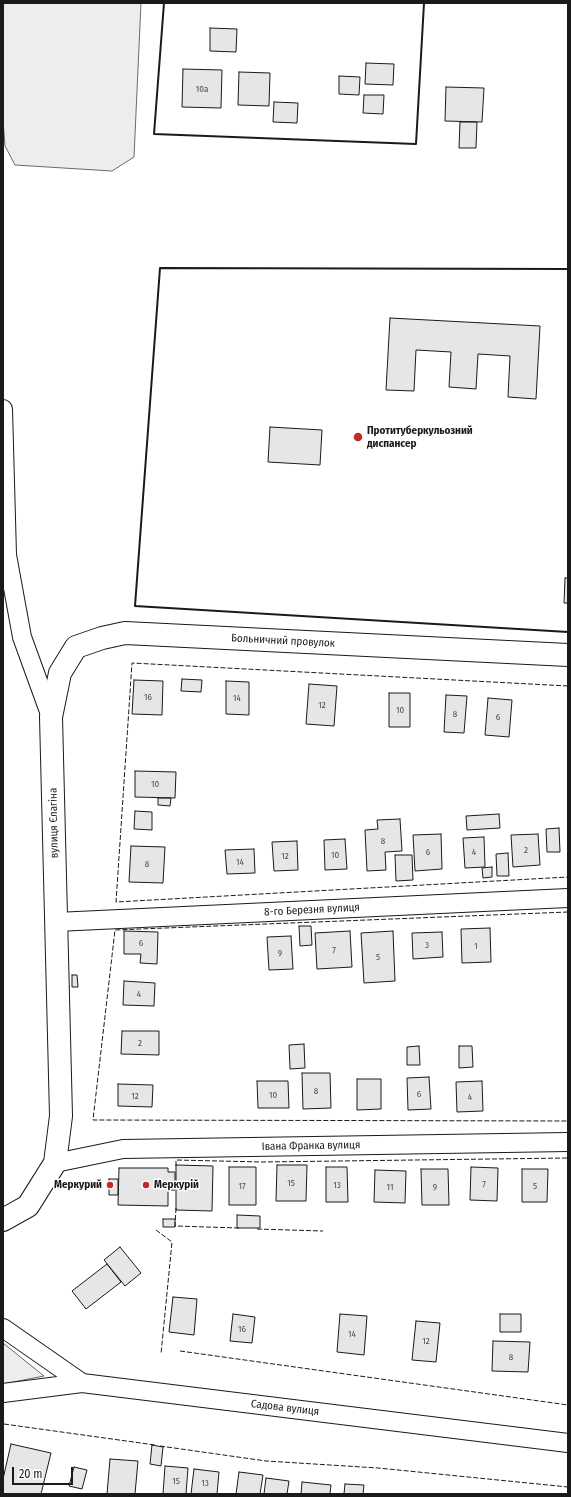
<!DOCTYPE html>
<meta charset="utf-8">
<style>
body{margin:0}
#map{position:relative;width:571px;height:1497px;overflow:hidden;background:#fff;font-family:"Fira Sans Condensed",sans-serif}
canvas{display:block}
.frame{position:absolute;inset:0;border:4px solid #1a1a1a;pointer-events:none}
.scale{position:absolute;left:12px;top:1467px;width:61px;height:18px;box-sizing:border-box;border:2px solid #1a1a1a;border-top:0;padding-left:5px;font-size:12px;line-height:14px;white-space:nowrap;color:#1a1a1a;-webkit-text-stroke:3px #fff;paint-order:stroke}
</style>
<div id="map">
<canvas width="571" height="1497"></canvas>
<div class="frame"></div>
<div class="scale">20 m</div>
</div>
<script>
const ctx = document.querySelector('canvas').getContext('2d');
ctx.lineJoin = 'round';
function paint(path, color) { ctx.fillStyle = color; ctx.fill(path, 'evenodd'); }
const shape = rows => new Path2D(rows.map(r => 'M' + r).join(''));
function trace(path, color, width, dash) { ctx.strokeStyle = color; ctx.lineWidth = width; ctx.lineCap = dash ? 'butt' : 'round'; ctx.setLineDash(dash || []); ctx.stroke(path); }
function drawText(font, color, halo, rows, align = 'center') {
  ctx.font = font + ' "Fira Sans Condensed",sans-serif'; ctx.lineWidth = 3; ctx.setLineDash([]); ctx.textBaseline = 'middle'; ctx.strokeStyle = halo; ctx.fillStyle = color; for (const [text, x, y, turn = 0] of rows) {
    ctx.save(); ctx.translate(x, y); ctx.rotate((+turn || 0) * Math.PI / 180); ctx.textAlign = isNaN(turn) ? turn : align; if (halo) ctx.strokeText(text, 0, 0); ctx.fillText(text, 0, 0); ctx.restore();
  }
}
const built = shape([
 [3,3,141,3,134,157,112,171,15,165,5,146,3,120,3,3],
 [3,1343,44,1376,3,1384,3,1343]
]);
paint(built, '#ededed');
trace(built, '#6a6a6a', 1);
const building = shape([
 [210,28,237,29,236,52,210,51,210,28],
 [366,63,394,64,393,85,365,84,366,63],
 [183,69,222,70,221,108,182,107,183,69],
 [239,72,270,73,269,106,238,105,239,72],
 [339,76,360,77,359,95,339,94,339,76],
 [446,87,484,88,482,122,445,121,446,87],
 [364,95,384,95,383,114,363,113,364,95],
 [274,102,298,103,297,123,273,122,274,102],
 [460,122,477,122,476,148,459,148,460,122],
 [390,318,540,326,536,399,508,397,510,356,478,354,476,389,449,387,451,352,416,350,414,391,386,390,390,318],
 [270,427,322,430,320,465,268,462,270,427],
 [565,578,568,578,568,603,564,603,565,578],
 [182,679,202,680,201,692,181,691,182,679],
 [134,680,163,681,162,715,132,714,134,680],
 [226,681,249,682,249,715,226,714,226,681],
 [309,684,337,686,334,726,306,724,309,684],
 [389,693,410,693,410,727,389,727,389,693],
 [446,695,467,696,464,733,444,732,446,695],
 [488,698,512,700,509,737,485,735,488,698],
 [135,771,176,772,175,798,135,797,135,771],
 [158,798,171,798,170,806,158,805,158,798],
 [135,811,152,812,152,830,134,829,135,811],
 [499,814,500,828,467,830,466,816,499,814],
 [400,819,402,851,385,852,386,870,367,871,365,830,378,829,377,820,400,819],
 [559,828,560,852,547,852,546,829,559,828],
 [441,834,442,869,415,871,413,835,441,834],
 [538,834,540,865,513,867,511,835,538,834],
 [484,837,485,867,465,868,463,838,484,837],
 [345,839,347,869,325,870,324,840,345,839],
 [297,841,298,870,274,871,272,842,297,841],
 [131,846,165,847,163,883,129,882,131,846],
 [254,849,255,873,227,874,225,850,254,849],
 [508,853,509,876,497,876,496,854,508,853],
 [395,855,412,855,413,880,396,881,395,855],
 [492,867,492,877,483,878,482,868,492,867],
 [299,926,311,926,312,945,300,946,299,926],
 [490,928,491,962,462,963,461,929,490,928],
 [124,931,158,932,157,964,140,963,141,954,124,954,124,931],
 [350,931,352,967,317,969,315,933,350,931],
 [393,931,395,981,364,983,361,933,393,931],
 [442,932,443,957,413,959,412,933,442,932],
 [291,936,293,969,269,970,267,937,291,936],
 [72,975,77,975,78,987,72,987,72,975],
 [124,981,155,983,154,1006,123,1005,124,981],
 [122,1031,159,1031,159,1055,121,1054,122,1031],
 [304,1044,305,1068,290,1069,289,1045,304,1044],
 [419,1046,420,1065,407,1065,407,1047,419,1046],
 [459,1046,472,1046,473,1067,459,1068,459,1046],
 [302,1073,330,1073,331,1108,303,1109,302,1073],
 [429,1077,431,1109,408,1110,407,1078,429,1077],
 [357,1079,381,1079,381,1109,357,1110,357,1079],
 [257,1081,288,1081,289,1108,258,1108,257,1081],
 [482,1081,483,1111,457,1112,456,1082,482,1081],
 [118,1084,153,1085,152,1107,118,1106,118,1084],
 [176,1165,213,1166,212,1211,176,1210,176,1165],
 [277,1165,307,1165,306,1201,276,1201,277,1165],
 [229,1167,256,1167,256,1205,229,1205,229,1167],
 [326,1167,347,1167,348,1202,326,1202,326,1167],
 [471,1167,498,1168,497,1201,470,1200,471,1167],
 [119,1168,168,1168,168,1172,175,1172,175,1190,168,1190,168,1206,118,1205,119,1168],
 [421,1169,448,1169,449,1205,422,1205,421,1169],
 [522,1169,548,1169,547,1202,522,1202,522,1169],
 [375,1170,406,1171,405,1203,374,1202,375,1170],
 [109,1179,118,1179,118,1195,109,1195,109,1179],
 [237,1215,260,1216,260,1228,237,1228,237,1215],
 [163,1219,175,1219,175,1227,163,1227,163,1219],
 [120,1247,141,1273,125,1286,104,1260,120,1247],
 [107,1264,121,1282,86,1309,72,1291,107,1264],
 [173,1297,197,1299,194,1335,169,1332,173,1297],
 [233,1314,255,1317,252,1343,230,1341,233,1314],
 [340,1314,367,1316,364,1355,337,1352,340,1314],
 [500,1314,521,1314,521,1332,500,1332,500,1314],
 [416,1321,440,1323,436,1362,412,1360,416,1321],
 [493,1341,530,1342,528,1372,492,1371,493,1341],
 [11,1444,51,1453,41,1494,3,1494,3,1479,11,1444],
 [152,1445,163,1447,161,1466,150,1464,152,1445],
 [110,1459,138,1461,135,1494,107,1494,110,1459],
 [165,1466,188,1468,186,1494,163,1494,165,1466],
 [74,1467,87,1470,82,1489,69,1486,74,1467],
 [194,1469,219,1472,217,1494,191,1494,194,1469],
 [239,1472,263,1475,260,1494,236,1494,239,1472],
 [266,1478,289,1481,287,1494,264,1494,266,1478],
 [302,1482,331,1485,330,1494,301,1494,302,1482],
 [345,1484,364,1485,363,1494,344,1494,345,1484]
]);
paint(building, '#e6e6e6');
trace(building, '#1a1a1a', 1);
const street = shape([
 [3,409,7,555,22,637,51,717],
 [56,922,568,898],
 [55,1163,123,1149,568,1142],
 [3,1328,82,1383],
 [3,1393,82,1383,568,1443]
]);
const secondary = shape([
 [3,1220,28,1206,55,1163,61,1116,51,717,60,673,76,647,102,638,125,633,568,655]
]);
trace(street, '#1a1a1a', 20);
trace(secondary, '#1a1a1a', 24);
trace(street, '#fff', 18);
trace(secondary, '#fff', 22);
trace(shape([
 [568,686,132,663,116,902,568,877],
 [568,912,115,930,93,1120,568,1121],
 [176,1166,176,1160,262,1162,568,1158],
 [176,1208,175,1226,239,1228],
 [257,1229,323,1231],
 [156,1230,172,1242,161,1354],
 [180,1351,568,1405],
 [4,1424,155,1445],
 [160,1446,266,1461,378,1468,568,1487]
]), '#1a1a1a', 1, [5, 2]);
trace(shape([
 [164,3,154,134,416,144,424,3],
 [568,269,160,268,135,606,568,632]
]), '#1a1a1a', 2);
for (const [x, y, r, color] of [
 [358,437,5,"#c62828"],
 [110,1185,4,"#c62828"],
 [146,1185,4,"#c62828"]
]) { const dot = new Path2D(); dot.arc(x, y, r, 0, 2 * Math.PI); ctx.fillStyle = color; ctx.fill(dot); trace(dot, '#fff', 1.5); }
drawText('9px', '#4d4d4d', null, [
 ["10а",202,89],
 ["16",148,697],
 ["14",237,698],
 ["12",322,705],
 ["10",400,710],
 ["8",455,714],
 ["6",498,717],
 ["10",155,784],
 ["8",383,841],
 ["2",526,850],
 ["6",428,852],
 ["4",474,852],
 ["10",335,855],
 ["12",285,856],
 ["14",240,862],
 ["8",147,864],
 ["6",141,943],
 ["3",427,945],
 ["1",476,946],
 ["7",334,950],
 ["9",280,953],
 ["5",378,957],
 ["4",139,994],
 ["2",140,1043],
 ["8",316,1091],
 ["6",419,1094],
 ["10",273,1095],
 ["12",135,1096],
 ["4",470,1097],
 ["15",291,1183],
 ["7",484,1184],
 ["13",337,1185],
 ["17",242,1186],
 ["5",535,1186],
 ["11",390,1187],
 ["9",435,1187],
 ["16",242,1329],
 ["14",352,1334],
 ["12",426,1341],
 ["8",511,1357],
 ["15",176,1481],
 ["13",205,1483]
]);
drawText('bold 11px', '#1a1a1a', '#fff', [
 ["Протитуберкульозний",367,431],
 ["диспансер",367,444],
 ["Меркурий",102,1185,"right"],
 ["Меркурій",154,1185]
], 'left');
drawText('11px', '#1a1a1a', '#fff', [
 ["Больничний провулок",283,641,3],
 ["вулиця Єлагіна",54,823,-91],
 ["8-го Березня вулиця",312,910,-3],
 ["Івана Франка вулиця",311,1146,-1],
 ["Садова вулиця",285,1408,7]
]);
</script>
